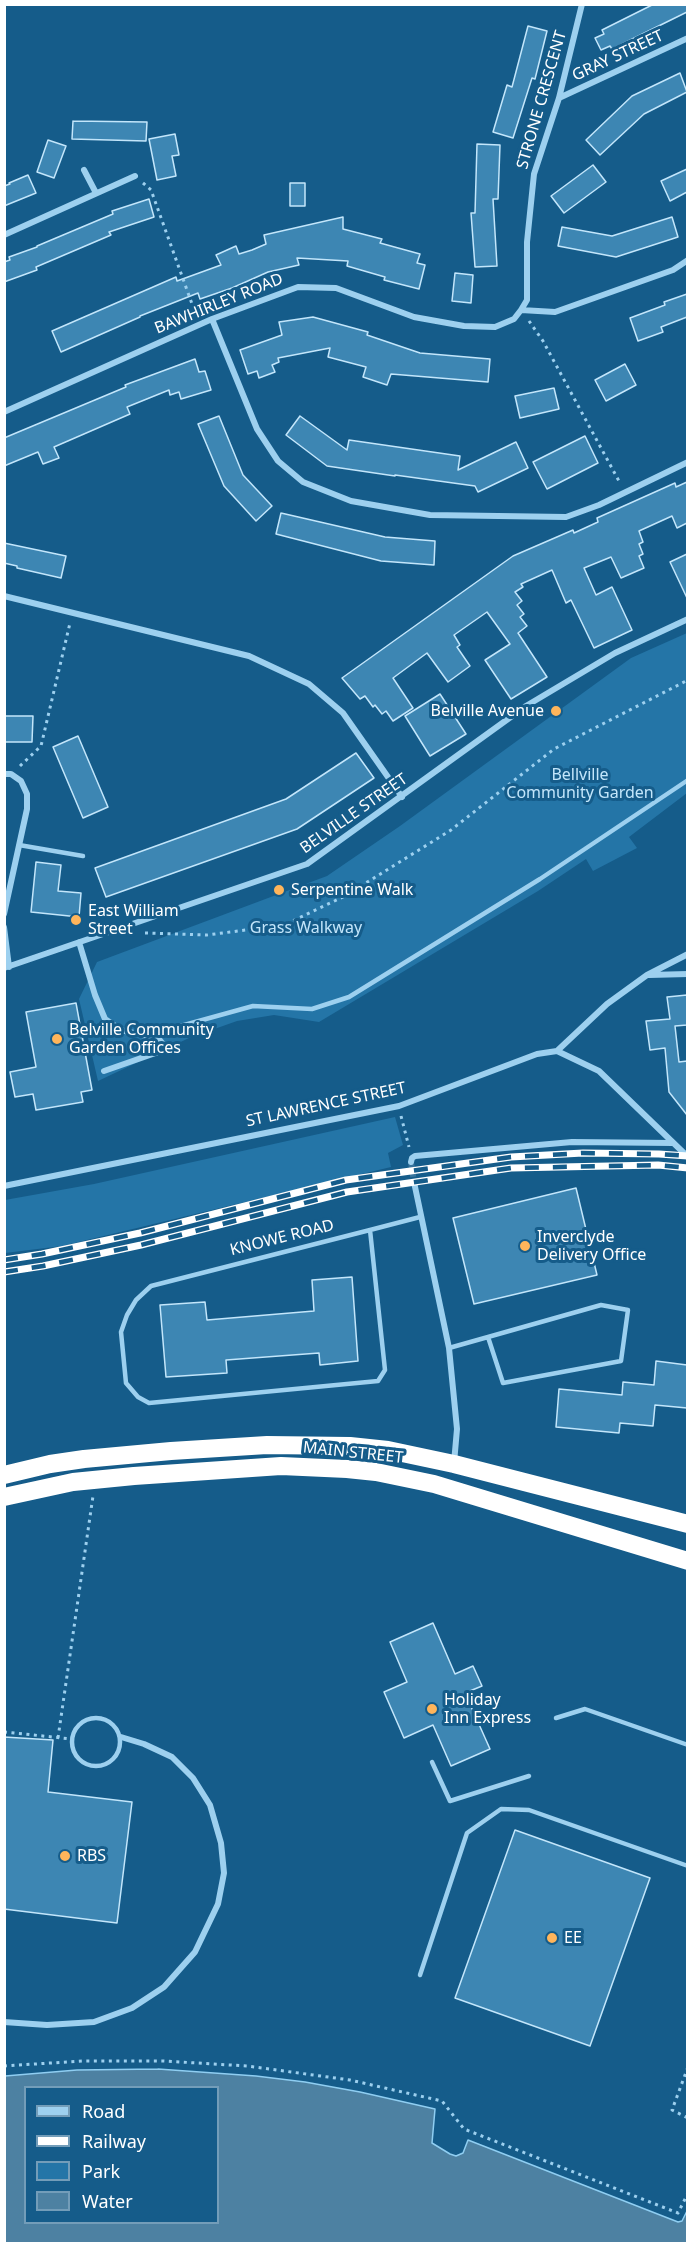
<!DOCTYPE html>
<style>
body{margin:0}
#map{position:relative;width:692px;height:2248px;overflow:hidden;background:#155c8a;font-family:"Noto Sans",sans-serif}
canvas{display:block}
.frame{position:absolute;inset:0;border:6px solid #fff;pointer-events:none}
.legend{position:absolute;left:24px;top:2086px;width:195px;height:138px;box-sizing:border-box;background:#155c8a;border:2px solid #739db9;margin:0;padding:8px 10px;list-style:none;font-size:18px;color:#fff}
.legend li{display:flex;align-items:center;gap:12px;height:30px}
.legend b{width:30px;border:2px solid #739db9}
</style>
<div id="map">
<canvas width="692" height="2248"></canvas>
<div class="frame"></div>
<ul class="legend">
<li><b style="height:8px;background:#9dd0ef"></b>Road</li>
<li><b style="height:8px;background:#fff"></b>Railway</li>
<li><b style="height:16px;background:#2475a7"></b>Park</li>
<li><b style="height:16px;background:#4d81a2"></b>Water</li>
</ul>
</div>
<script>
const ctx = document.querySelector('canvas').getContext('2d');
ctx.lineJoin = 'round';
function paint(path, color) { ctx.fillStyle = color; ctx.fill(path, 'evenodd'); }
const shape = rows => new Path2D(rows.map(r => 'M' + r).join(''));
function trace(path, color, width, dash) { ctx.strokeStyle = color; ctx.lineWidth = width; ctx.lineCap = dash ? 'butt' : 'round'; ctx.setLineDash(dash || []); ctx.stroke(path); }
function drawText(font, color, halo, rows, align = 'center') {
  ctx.font = font + ' "Noto Sans",sans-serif'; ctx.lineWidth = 6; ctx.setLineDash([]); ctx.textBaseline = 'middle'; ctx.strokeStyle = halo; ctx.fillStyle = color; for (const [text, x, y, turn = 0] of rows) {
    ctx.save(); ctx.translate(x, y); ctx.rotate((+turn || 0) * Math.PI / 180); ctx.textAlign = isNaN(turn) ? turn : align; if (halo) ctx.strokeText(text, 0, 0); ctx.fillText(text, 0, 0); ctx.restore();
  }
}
paint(shape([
 [687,633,687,793,629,837,637,848,593,871,586,859,538,891,319,1022,274,1015,237,1021,189,1038,98,1081,79,999,97,962,327,876,400,826,631,658],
 [395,1117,403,1145,388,1153,391,1167,62,1246,5,1253,5,1200,94,1184]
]), '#2475a7');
const water = shape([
 [158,2069,256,2076,305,2082,360,2092,435,2109,432,2143,450,2154,456,2156,463,2153,468,2140,678,2222,682,2221,687,2211,687,2243,5,2243,5,2076,77,2070,158,2069],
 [26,2088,218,2088,218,2222,26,2222,26,2088]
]);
paint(water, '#4d81a2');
trace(water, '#8fcef2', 1.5);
const building = shape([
 [654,4,687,4,687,12,612,49,610,46,601,50,595,38,604,34,602,30,654,4],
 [528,26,547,31,535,79,532,78,513,138,493,132,507,85,512,87,528,26],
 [680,73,687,92,644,114,600,155,586,140,632,96,680,73],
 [73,121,147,122,146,141,72,139,73,121],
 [175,134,179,155,172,156,176,176,157,180,149,139,175,134],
 [48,140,66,146,54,178,37,172,48,140],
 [477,144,500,145,498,199,493,199,497,266,475,267,471,213,475,213,477,144],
 [593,165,606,182,564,213,551,196,593,165],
 [687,169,687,192,670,201,661,181,687,169],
 [28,175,36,193,4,206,4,186,10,184,9,183,28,175],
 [290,183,305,183,305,206,290,206,290,183],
 [149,199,154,217,109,232,111,235,36,267,37,270,4,282,4,262,10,260,9,257,37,247,37,246,113,214,112,211,149,199],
 [343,217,343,229,382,239,380,243,420,254,417,263,425,265,419,289,384,280,385,277,347,266,348,261,297,258,299,265,268,272,232,288,200,299,198,293,140,316,140,317,61,352,52,331,176,277,177,281,221,265,216,255,236,246,239,254,252,250,266,244,264,235,343,217],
 [672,217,678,237,616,257,558,246,562,227,612,236,672,217],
 [455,273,473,275,471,303,452,301,455,273],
 [687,294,687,317,661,327,663,332,638,341,630,318,665,305,664,302,687,294],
 [313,317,368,332,367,335,420,353,490,359,488,382,391,374,387,385,363,377,366,367,328,357,330,348,278,358,279,362,272,365,275,372,259,378,257,371,248,374,240,350,282,335,279,322,313,317],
 [195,359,199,372,205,371,211,390,181,399,179,392,170,395,169,390,127,407,130,414,54,447,59,458,43,464,38,452,4,466,4,438,126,387,125,385,195,359],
 [625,364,636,385,606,401,595,380,625,364],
 [554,388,559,409,520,418,515,396,554,388],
 [219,416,243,475,272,506,256,521,224,486,198,424,219,416],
 [300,416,347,450,349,440,460,456,458,470,516,442,528,468,478,492,475,486,395,475,395,476,327,466,286,435,300,416],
 [585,436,598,463,547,489,533,462,585,436],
 [687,482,687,523,677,528,672,516,639,531,643,542,639,544,643,554,639,556,644,568,621,578,611,557,584,568,596,595,612,587,632,630,594,648,571,600,566,603,552,570,521,584,523,587,515,592,522,601,517,605,524,614,520,617,527,626,518,633,547,677,511,699,485,660,510,644,487,612,454,635,460,645,457,647,470,666,448,682,427,653,393,678,413,708,393,721,386,711,382,714,375,705,373,707,365,696,360,699,342,678,513,556,573,530,574,533,598,522,597,518,675,483,676,487,687,482],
 [281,513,385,537,435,541,434,565,381,561,276,534,281,513],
 [4,543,66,556,61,578,17,568,17,566,4,563,4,543],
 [687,554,687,598,670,562,687,554],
 [440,694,466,734,430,756,405,716,440,694],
 [4,716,33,716,32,742,4,742,4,716],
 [78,736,108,807,83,818,53,747,78,736],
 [356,753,374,778,297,829,106,897,95,868,286,799,356,753],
 [36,862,61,865,58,891,81,893,79,917,31,912,36,862],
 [687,995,687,1025,675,1026,679,1062,687,1061,687,1115,669,1092,665,1048,650,1050,646,1021,670,1019,667,997,687,995],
 [76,1003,92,1090,81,1092,83,1102,36,1110,33,1094,15,1097,10,1072,36,1067,26,1012,76,1003],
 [576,1188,597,1275,474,1304,453,1218,576,1188],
 [352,1277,358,1361,320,1365,319,1353,226,1360,227,1373,166,1377,160,1305,205,1302,207,1320,314,1311,312,1280,352,1277],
 [656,1361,687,1365,687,1408,655,1405,653,1426,620,1423,619,1433,556,1427,559,1389,622,1395,623,1382,654,1385,656,1361],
 [433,1623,455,1674,473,1666,482,1686,465,1693,490,1749,451,1766,433,1725,404,1738,384,1692,407,1682,390,1642,433,1623],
 [4,1737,53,1740,48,1792,132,1802,117,1923,4,1909,4,1737],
 [515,1830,650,1878,590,2046,455,1998,515,1830]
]);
paint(building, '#3d86b3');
trace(building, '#c3e6fb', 1.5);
trace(shape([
 [411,1162,414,1182]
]), '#38749c', 6, [6, 3]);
trace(shape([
 [143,183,151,190,196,315],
 [529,321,543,341,620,483],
 [20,766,41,746,70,623],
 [145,933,207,935,284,925,345,896,451,830,554,749,688,680],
 [401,1116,409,1147],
 [4,1732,72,1739],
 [58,1738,93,1496],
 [4,2066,82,2061,164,2061,247,2066,350,2080,442,2101,464,2129,678,2213,688,2193],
 [688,2067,672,2110,688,2118]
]), '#9dd0ef', 3, [3, 4.5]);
trace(shape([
 [19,845,83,856],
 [148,1035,253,1006,312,1009,349,997,540,879,688,780],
 [370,1230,385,1370,378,1381,149,1403,138,1397,126,1383,121,1332,127,1315,136,1300,151,1286,370,1230,420,1217],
 [449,1348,488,1337,601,1305,628,1310,621,1361,503,1383,488,1337],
 '72 1742a24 24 0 1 1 48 0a24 24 0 1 1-48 0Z',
 [556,1718,585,1709,688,1745],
 [432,1762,450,1801,529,1776],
 [420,1975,467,1833,501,1809,529,1810,688,1866]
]), '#9dd0ef', 4.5);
trace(shape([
 [559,98,688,38],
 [84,170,96,193],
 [4,235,135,176],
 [521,310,527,300,527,242,534,174,559,98,582,4],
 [212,319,257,429,278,461,303,482,351,501,430,515,566,517,599,505,688,462],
 [4,412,212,319,298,287,336,288,414,317,464,326,495,327,514,319,521,310,555,312,673,270,688,260],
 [4,596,249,656,309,684,343,713,402,797],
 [4,774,11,774,21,781,27,794,27,809,4,914],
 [4,927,9,967],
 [79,942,95,995,105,1019,121,1030,159,1039,167,1049,104,1071],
 [4,968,307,864,526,706,615,653,688,619],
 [649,975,688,974],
 [557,1051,599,1071,688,1157],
 [411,1162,412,1158,415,1156,572,1142,673,1143],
 [414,1182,449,1348,457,1429,454,1463],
 [4,1186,399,1106,537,1054,557,1051,607,1004,647,975,688,954],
 [4,2022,47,2025,94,2022,132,2008,164,1987,195,1952,218,1904,224,1873,221,1843,210,1805,193,1778,172,1757,144,1744,121,1737]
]), '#9dd0ef', 6);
trace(shape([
 [4,1475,50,1464,84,1459,171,1451,267,1445,350,1446,388,1450,454,1464,688,1524],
 [4,1497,73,1482,134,1476,281,1466,347,1469,376,1472,434,1484,688,1561]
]), '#fff', 18);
const rail = shape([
 [4,1260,42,1254,140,1233,346,1180,511,1157,583,1153,659,1154,688,1156],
 [4,1272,43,1266,141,1245,347,1192,511,1168,658,1165,688,1168]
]);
trace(rail, '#fff', 7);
trace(rail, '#155c8a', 4.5, [14]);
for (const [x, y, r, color] of [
 [556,711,6,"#ffb55b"],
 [279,890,6,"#ffb55b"],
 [76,920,6,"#ffb55b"],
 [57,1039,6,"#ffb55b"],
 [525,1246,6,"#ffb55b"],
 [432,1709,6,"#ffb55b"],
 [65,1856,6,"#ffb55b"],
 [552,1938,6,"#ffb55b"]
]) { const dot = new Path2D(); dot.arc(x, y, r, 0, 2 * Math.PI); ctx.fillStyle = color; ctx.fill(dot); trace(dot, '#155c8a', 2); }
drawText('16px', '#fff', '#155c8a', [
 ["GRAY STREET",618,56,-25],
 ["STRONE CRESCENT",542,100,-74],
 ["BAWHIRLEY ROAD",219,304,-22],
 ["BELVILLE STREET",354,814,-35],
 ["ST LAWRENCE STREET",326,1105,-12],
 ["KNOWE ROAD",282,1238,-14],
 ["MAIN STREET",353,1453,6]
]);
drawText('16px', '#fff', '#155c8a', [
 ["Belville Avenue",544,711,"right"],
 ["Serpentine Walk",291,890],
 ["East William",88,911],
 ["Street",88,929],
 ["Belville Community",69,1030],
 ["Garden Offices",69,1048],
 ["Inverclyde",537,1237],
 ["Delivery Office",537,1255],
 ["Holiday",444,1700],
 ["Inn Express",444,1718],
 ["RBS",77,1856],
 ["EE",564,1938]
], 'left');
drawText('16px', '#c3e6fb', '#155c8a', [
 ["Bellville",580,775],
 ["Community Garden",580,793],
 ["Grass Walkway",306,928]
]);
</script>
